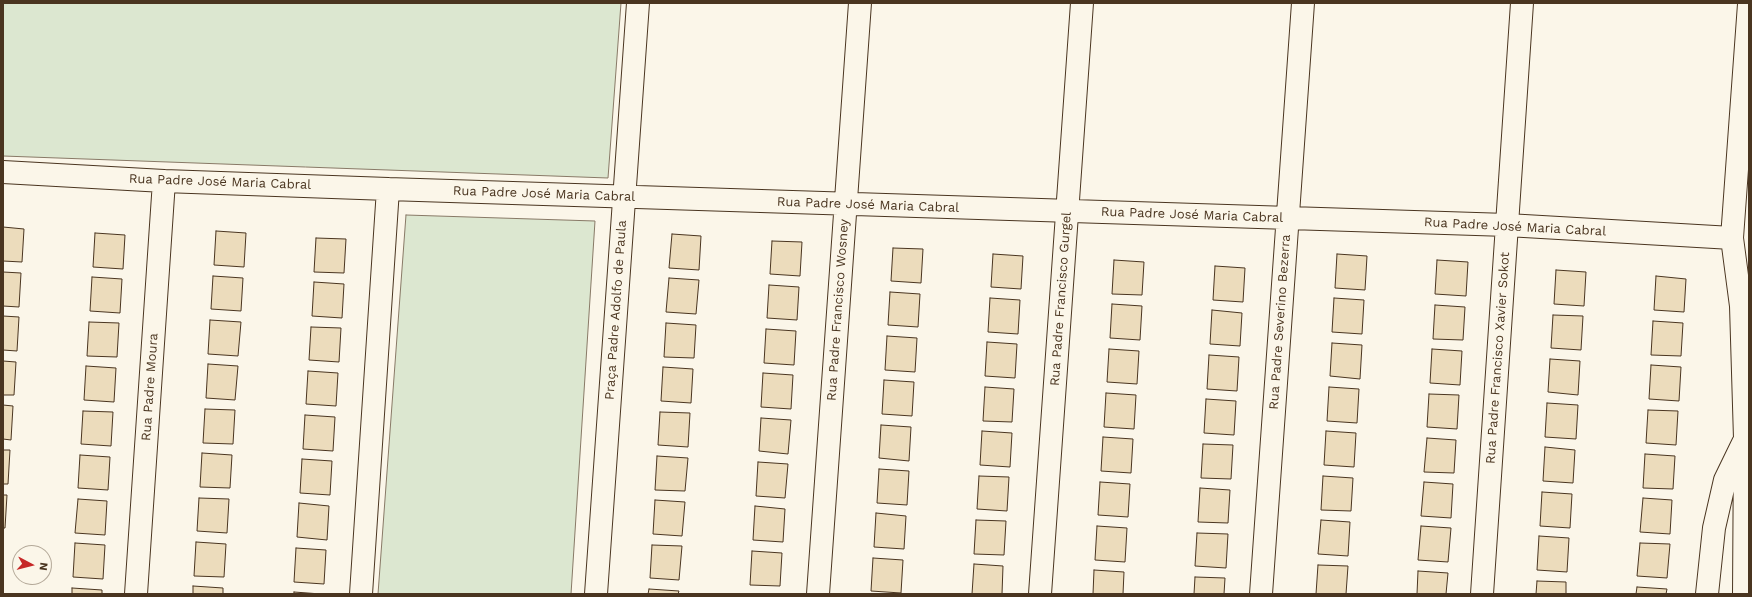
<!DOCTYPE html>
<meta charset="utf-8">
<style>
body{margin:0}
#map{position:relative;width:1752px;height:597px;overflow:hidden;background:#fbf6e9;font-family:"Work Sans",sans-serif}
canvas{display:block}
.frame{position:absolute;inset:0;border:4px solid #4a3520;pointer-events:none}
.north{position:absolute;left:12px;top:545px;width:40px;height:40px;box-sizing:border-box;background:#fbf6e9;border:1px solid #b4a999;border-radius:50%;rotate:97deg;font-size:11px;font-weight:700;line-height:16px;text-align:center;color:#4a3520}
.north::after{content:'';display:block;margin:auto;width:14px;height:18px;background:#c62828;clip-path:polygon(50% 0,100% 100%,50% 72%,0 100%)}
</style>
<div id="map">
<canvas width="1752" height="597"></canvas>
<div class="frame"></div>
<div class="north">N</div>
</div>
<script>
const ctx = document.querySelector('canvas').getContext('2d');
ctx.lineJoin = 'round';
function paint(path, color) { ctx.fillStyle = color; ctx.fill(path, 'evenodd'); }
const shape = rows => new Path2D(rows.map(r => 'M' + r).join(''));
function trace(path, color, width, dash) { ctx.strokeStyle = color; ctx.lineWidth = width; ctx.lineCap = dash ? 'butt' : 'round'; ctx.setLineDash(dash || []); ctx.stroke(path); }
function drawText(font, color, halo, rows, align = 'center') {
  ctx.font = font + ' "Work Sans",sans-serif'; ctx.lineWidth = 3; ctx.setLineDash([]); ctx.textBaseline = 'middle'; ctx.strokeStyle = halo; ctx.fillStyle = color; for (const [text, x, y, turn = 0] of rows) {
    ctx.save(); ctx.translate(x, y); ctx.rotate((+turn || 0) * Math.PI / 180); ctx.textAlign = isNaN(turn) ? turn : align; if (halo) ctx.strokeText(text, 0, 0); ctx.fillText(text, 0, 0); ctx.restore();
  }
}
const green = shape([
 [3,3,621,3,608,178,3,156,3,3],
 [406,215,595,221,571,594,378,594,406,215]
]);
paint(green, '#dce7d0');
trace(green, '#887966', 1);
const building = shape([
 [3,227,24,229,22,262,3,261,3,227],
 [216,231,246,233,244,267,214,265,216,231],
 [95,233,125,235,123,269,93,267,95,233],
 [672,234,701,236,699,270,669,268,672,234],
 [316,238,346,239,344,273,314,272,316,238],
 [772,241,802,242,800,276,770,274,772,241],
 [893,248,923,249,921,283,891,281,893,248],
 [993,254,1023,256,1021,289,991,287,993,254],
 [1337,254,1367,256,1365,290,1335,288,1337,254],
 [1114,260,1144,262,1142,295,1112,294,1114,260],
 [1437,260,1468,262,1466,296,1435,294,1437,260],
 [1215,266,1245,268,1243,302,1213,300,1215,266],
 [1556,270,1586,272,1584,306,1554,304,1556,270],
 [3,272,21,273,19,307,3,306,3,272],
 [213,276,243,278,241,311,211,309,213,276],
 [1656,276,1686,279,1684,312,1654,310,1656,276],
 [92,277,122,279,120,313,90,311,92,277],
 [669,278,699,280,696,314,666,312,669,278],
 [314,282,344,284,342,318,312,316,314,282],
 [769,285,799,287,797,320,767,318,769,285],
 [890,292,920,294,918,327,888,325,890,292],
 [990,298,1020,300,1018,334,988,332,990,298],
 [1334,298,1364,300,1362,334,1332,332,1334,298],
 [1112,304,1142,306,1140,340,1110,338,1112,304],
 [1435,305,1465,307,1463,340,1433,339,1435,305],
 [1212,310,1242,313,1240,346,1210,344,1212,310],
 [1553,315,1583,316,1581,350,1551,348,1553,315],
 [3,316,19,317,17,351,3,350,3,316],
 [210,320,241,322,238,356,208,354,210,320],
 [1653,321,1683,323,1681,356,1651,355,1653,321],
 [89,322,119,323,117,357,87,356,89,322],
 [666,323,696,325,694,358,664,357,666,323],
 [311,327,341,328,339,362,309,360,311,327],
 [766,329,796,331,794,365,764,363,766,329],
 [887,336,917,338,915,372,885,370,887,336],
 [987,342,1017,344,1015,378,985,376,987,342],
 [1332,343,1362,345,1360,379,1330,376,1332,343],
 [1109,349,1139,351,1137,384,1107,382,1109,349],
 [1432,349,1462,351,1460,385,1430,383,1432,349],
 [1209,355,1239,357,1237,391,1207,389,1209,355],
 [1550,359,1580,361,1578,395,1548,392,1550,359],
 [3,361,16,362,14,395,3,395,3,361],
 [208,364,238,366,235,400,206,398,208,364],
 [1651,365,1681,367,1679,401,1649,399,1651,365],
 [86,366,116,368,114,402,84,400,86,366],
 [663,367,693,369,691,403,661,401,663,367],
 [308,371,338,373,336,406,306,404,308,371],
 [763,373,793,375,791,409,761,407,763,373],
 [884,380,914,382,912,416,882,414,884,380],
 [985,387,1014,389,1012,422,983,421,985,387],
 [1329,387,1359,389,1357,423,1327,421,1329,387],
 [1106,393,1136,395,1134,429,1104,427,1106,393],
 [1429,394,1459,395,1457,429,1427,427,1429,394],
 [1206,399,1236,401,1234,435,1204,433,1206,399],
 [1547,403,1578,405,1576,439,1545,437,1547,403],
 [3,405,13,406,11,440,3,439,3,405],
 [205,409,235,410,233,444,203,443,205,409],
 [1648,410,1678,411,1676,445,1646,443,1648,410],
 [83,411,113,412,111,446,81,444,83,411],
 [660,412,690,413,688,447,658,445,660,412],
 [305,415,335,417,333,451,303,449,305,415],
 [761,418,791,420,788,454,759,451,761,418],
 [881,425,911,427,909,461,879,458,881,425],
 [982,431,1012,433,1010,467,980,465,982,431],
 [1326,431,1356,433,1354,467,1324,465,1326,431],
 [1103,437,1133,439,1131,473,1101,471,1103,437],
 [1427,438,1456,440,1454,473,1424,472,1427,438],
 [1203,444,1233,445,1231,479,1201,478,1203,444],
 [1545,447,1575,450,1573,483,1543,481,1545,447],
 [3,450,10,450,8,484,3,484,3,450],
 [202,453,232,455,230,488,200,487,202,453],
 [1645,454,1675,456,1673,489,1643,488,1645,454],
 [80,455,110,457,108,490,78,488,80,455],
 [657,456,688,458,685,491,655,490,657,456],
 [302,459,332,461,330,495,300,493,302,459],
 [758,462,788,464,785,498,756,496,758,462],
 [879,469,909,471,907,505,877,503,879,469],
 [979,476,1009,477,1007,511,977,509,979,476],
 [1323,476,1353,478,1351,511,1321,510,1323,476],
 [1100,482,1130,484,1128,517,1098,515,1100,482],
 [1424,482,1453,484,1451,518,1421,516,1424,482],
 [1200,488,1230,490,1228,523,1198,522,1200,488],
 [1542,492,1572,494,1570,528,1540,526,1542,492],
 [3,495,7,495,5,528,3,528,3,495],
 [199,498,229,499,227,533,197,531,199,498],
 [1643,498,1672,500,1670,534,1640,532,1643,498],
 [78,499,107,501,105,535,75,533,78,499],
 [655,500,685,502,682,536,653,534,655,500],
 [299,503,329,506,327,540,297,537,299,503],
 [755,506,785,509,783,542,753,540,755,506],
 [876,513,906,516,904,549,874,547,876,513],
 [976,520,1006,521,1004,555,974,554,976,520],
 [1321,520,1350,522,1348,556,1318,554,1321,520],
 [1097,526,1127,528,1125,562,1095,560,1097,526],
 [1421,526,1451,528,1448,562,1418,560,1421,526],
 [1197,533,1228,534,1226,568,1195,566,1197,533],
 [1539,536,1569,538,1567,572,1537,570,1539,536],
 [196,542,226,544,224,577,194,576,196,542],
 [75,543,105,545,103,579,73,577,75,543],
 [1640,543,1670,544,1667,578,1637,576,1640,543],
 [652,545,682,546,679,580,650,578,652,545],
 [296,548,326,550,324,584,294,582,296,548],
 [752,551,782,553,780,586,750,585,752,551],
 [873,558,903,560,901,593,871,591,873,558],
 [974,564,1003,566,1002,594,972,594,974,564],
 [1318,565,1348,566,1346,594,1316,594,1318,565],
 [1094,570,1124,572,1123,594,1093,594,1094,570],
 [1418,571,1448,573,1446,594,1417,594,1418,571],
 [1195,577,1225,578,1224,594,1194,594,1195,577],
 [1537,581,1566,582,1566,594,1536,594,1537,581],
 [193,586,223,588,223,594,193,594,193,586],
 [1637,587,1667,589,1666,594,1636,594,1637,587],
 [72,588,102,590,102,594,72,594,72,588],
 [649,589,679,591,678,594,648,594,649,589],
 [294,592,321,594,294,594,294,592]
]);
paint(building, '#ecdcbc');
trace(building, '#4a3520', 1);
const street = shape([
 [3,172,164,181,388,189,1507,225,1732,238],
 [136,594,164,181],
 [361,594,388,189],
 [596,594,638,3],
 [818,594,860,3],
 [1040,594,1082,3],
 [1261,594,1303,3],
 [1482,594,1522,3],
 [1707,594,1714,528,1725,480,1743,443],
 [1744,594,1745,439,1741,306,1732,238,1749,4]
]);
trace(street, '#4a3520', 24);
trace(street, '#fbf6e9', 22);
drawText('13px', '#4a3520', '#fbf6e9', [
 ["Rua Padre José Maria Cabral",220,182,2],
 ["Rua Padre José Maria Cabral",544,194,2],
 ["Rua Padre José Maria Cabral",868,205,2],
 ["Rua Padre José Maria Cabral",1192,215,2],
 ["Rua Padre José Maria Cabral",1515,227,3],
 ["Rua Padre Francisco Gurgel",1061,299,-86],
 ["Praça Padre Adolfo de Paula",616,310,-86],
 ["Rua Padre Francisco Wosney",838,310,-86],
 ["Rua Padre Severino Bezerra",1280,322,-86],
 ["Rua Padre Francisco Xavier Sokot",1498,358,-86],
 ["Rua Padre Moura",150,387,-86]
]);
</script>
